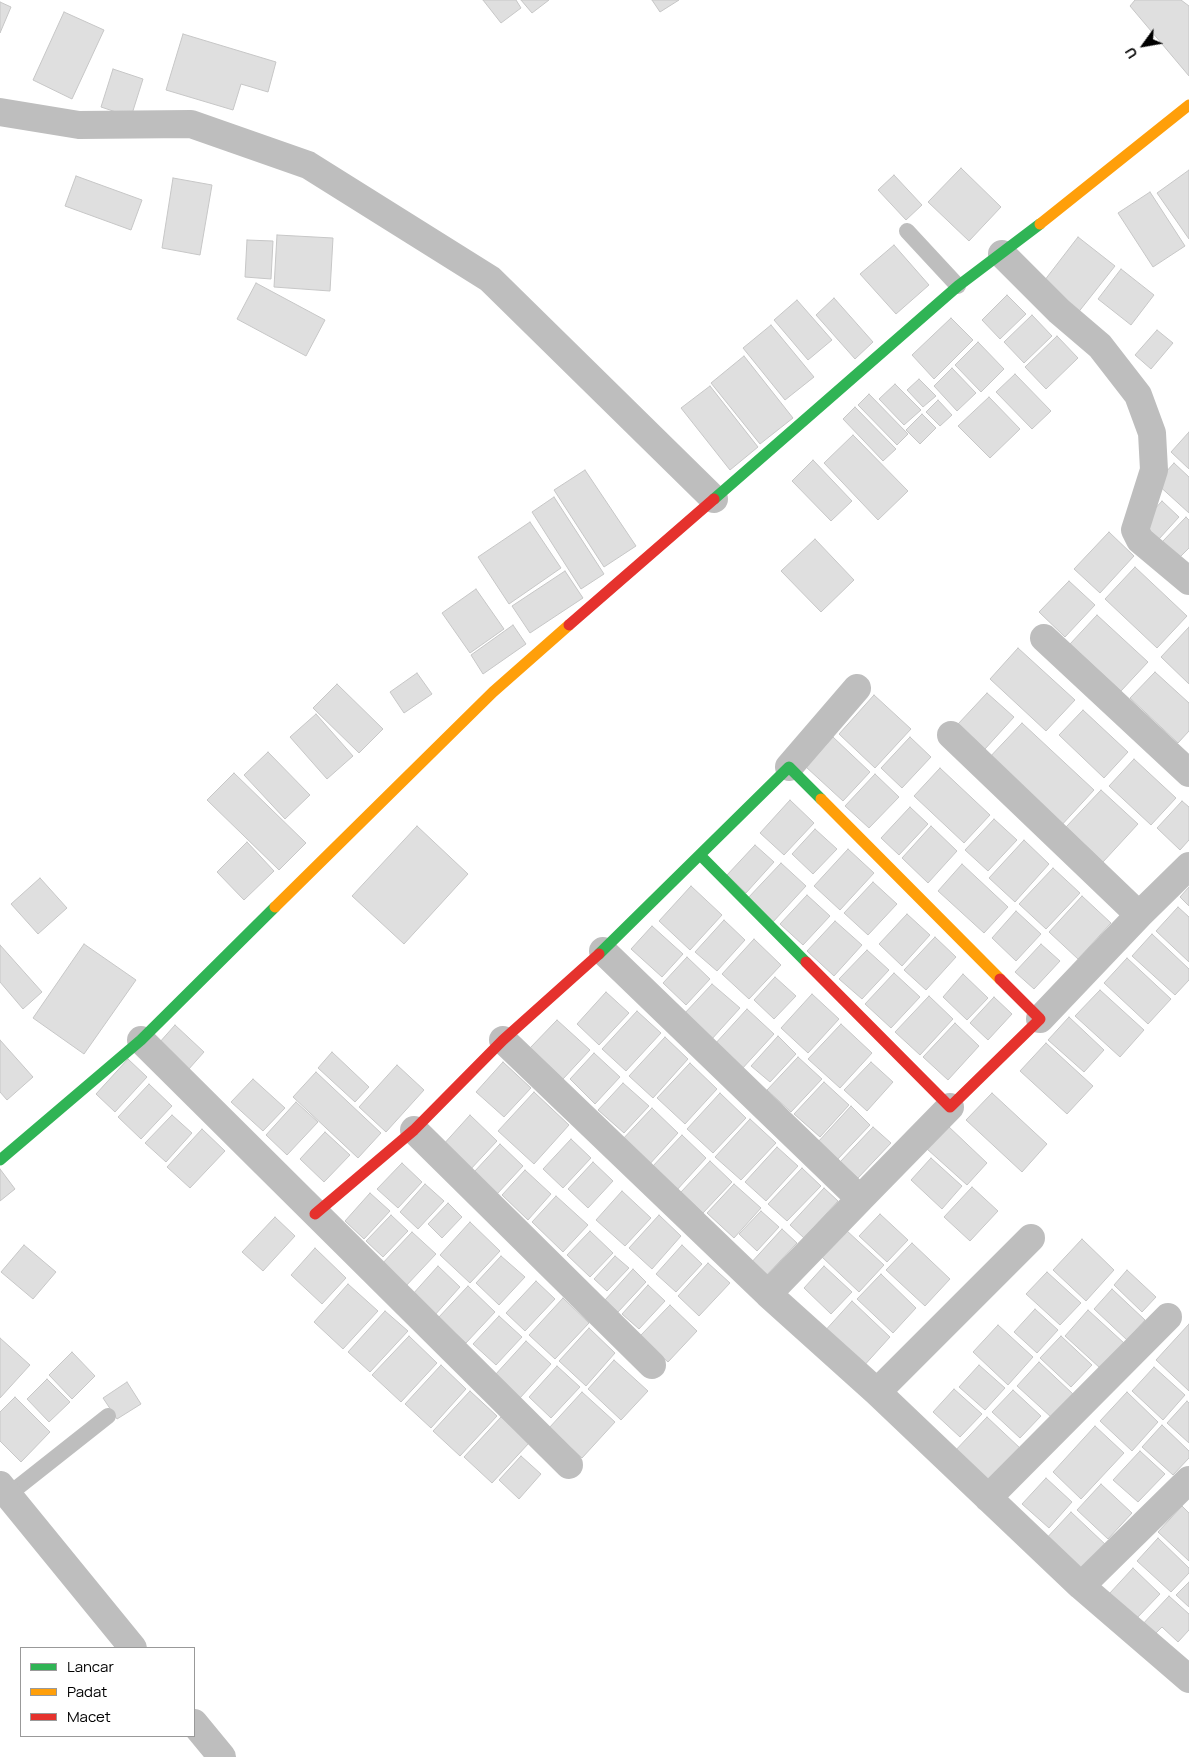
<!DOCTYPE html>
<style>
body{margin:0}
#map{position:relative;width:1189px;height:1757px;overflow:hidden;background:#fff;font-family:Manrope,sans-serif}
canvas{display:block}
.legend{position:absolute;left:20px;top:1647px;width:175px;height:90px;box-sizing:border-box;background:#fff;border:1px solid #999;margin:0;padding:6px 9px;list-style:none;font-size:15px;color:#000}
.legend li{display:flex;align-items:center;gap:10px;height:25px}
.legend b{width:25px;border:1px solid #999}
.north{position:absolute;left:1119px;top:20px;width:50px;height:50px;-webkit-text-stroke:4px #fff;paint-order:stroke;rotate:238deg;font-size:14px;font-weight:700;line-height:20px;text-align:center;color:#000}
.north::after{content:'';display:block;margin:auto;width:18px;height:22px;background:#000;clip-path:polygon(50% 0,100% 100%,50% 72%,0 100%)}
</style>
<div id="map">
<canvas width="1189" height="1757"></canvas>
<ul class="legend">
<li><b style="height:6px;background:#30b455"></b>Lancar</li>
<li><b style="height:6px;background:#ff9f0a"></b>Padat</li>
<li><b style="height:6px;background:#e5322d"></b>Macet</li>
</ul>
<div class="north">U</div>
</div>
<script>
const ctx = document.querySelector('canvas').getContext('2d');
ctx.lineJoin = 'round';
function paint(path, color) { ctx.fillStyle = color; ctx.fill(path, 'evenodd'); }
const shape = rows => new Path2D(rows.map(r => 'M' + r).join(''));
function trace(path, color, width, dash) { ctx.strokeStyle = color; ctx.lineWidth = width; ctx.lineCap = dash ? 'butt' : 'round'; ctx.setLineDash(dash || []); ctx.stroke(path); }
const building = shape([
 [483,0,516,0,521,8,501,23,483,0],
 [521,0,549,0,532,13,521,0],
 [652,0,679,0,660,12,652,0],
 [1135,0,1181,0,1189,6,1189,76,1130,6,1135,0],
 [0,2,11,7,0,33,0,2],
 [64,12,104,30,72,99,33,80,64,12],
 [183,34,276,62,268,92,241,84,233,110,166,90,183,34],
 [113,69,143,79,131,117,101,107,113,69],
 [961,168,1001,207,969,241,928,202,961,168],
 [1189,170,1189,239,1157,193,1189,170],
 [894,175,922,205,906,220,878,190,894,175],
 [76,176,142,200,131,230,65,206,76,176],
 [173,178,212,185,200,255,162,248,173,178],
 [1150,192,1185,246,1153,267,1118,213,1150,192],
 [277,235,333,238,330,291,274,287,277,235],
 [1078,237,1115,266,1077,314,1041,285,1078,237],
 [247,240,273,241,271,279,245,277,247,240],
 [894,245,929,285,896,314,860,274,894,245],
 [1121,269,1154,295,1131,325,1098,299,1121,269],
 [256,283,325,320,306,356,237,319,256,283],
 [1007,295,1026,314,1000,339,982,320,1007,295],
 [834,298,873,342,855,359,816,315,834,298],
 [797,300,832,340,808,360,774,320,797,300],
 [1032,315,1052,336,1024,363,1004,342,1032,315],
 [951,318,973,340,934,379,912,355,951,318],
 [771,325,814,377,785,400,743,348,771,325],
 [1157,330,1173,343,1151,369,1135,355,1157,330],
 [1057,336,1078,358,1046,389,1025,367,1057,336],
 [978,342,1004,369,981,392,955,365,978,342],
 [744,356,793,418,760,444,711,383,744,356],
 [952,368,976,393,957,411,934,386,952,368],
 [1015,374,1051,411,1032,429,996,392,1015,374],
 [919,379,936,396,923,407,907,390,919,379],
 [895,384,921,410,904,425,879,399,895,384],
 [710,386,758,447,730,470,681,408,710,386],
 [869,394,908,434,897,445,858,405,869,394],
 [989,397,1020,429,990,458,958,426,989,397],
 [938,400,952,415,940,426,926,412,938,400],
 [855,407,896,449,883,461,843,419,855,407],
 [922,414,936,428,920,444,906,430,922,414],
 [1189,432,1189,469,1171,452,1189,432],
 [853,435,908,491,878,520,824,463,853,435],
 [813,460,852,501,831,521,792,481,813,460],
 [1174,463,1189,477,1189,513,1156,483,1174,463],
 [585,470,636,546,604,567,554,490,585,470],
 [554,497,604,574,581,589,532,512,554,497],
 [1162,501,1179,517,1159,539,1142,523,1162,501],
 [1186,517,1189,520,1189,548,1179,558,1162,542,1186,517],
 [530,522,561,568,509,604,478,557,530,522],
 [1109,532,1134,556,1100,593,1074,569,1109,532],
 [815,539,854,580,821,612,781,571,815,539],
 [1135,567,1187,616,1157,648,1105,599,1135,567],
 [565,571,583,598,530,633,512,606,565,571],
 [1069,581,1095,605,1065,637,1039,612,1069,581],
 [476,589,504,629,470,653,442,613,476,589],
 [1097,615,1148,662,1121,691,1070,644,1097,615],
 [513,625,526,644,483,674,471,655,513,625],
 [1189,627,1189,684,1161,657,1189,627],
 [1018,648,1075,700,1046,731,990,679,1018,648],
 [1155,672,1189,703,1189,731,1178,743,1130,698,1155,672],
 [417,673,432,694,404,713,390,692,417,673],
 [337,684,383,729,359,753,313,708,337,684],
 [987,693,1014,717,985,749,958,724,987,693],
 [874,695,911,729,875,768,839,734,874,695],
 [1083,710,1128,752,1104,778,1059,735,1083,710],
 [316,714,353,756,327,779,290,737,316,714],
 [1022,723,1094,790,1059,828,987,760,1022,723],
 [833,737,870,772,843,801,806,767,833,737],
 [910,737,931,757,902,788,881,768,910,737],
 [268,752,310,795,285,819,244,775,268,752],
 [1134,759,1176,798,1151,825,1109,786,1134,759],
 [940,768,990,815,964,843,914,796,940,768],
 [234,773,306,843,279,870,207,800,234,773],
 [875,774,899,797,869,828,845,806,875,774],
 [1101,790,1138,824,1103,862,1066,827,1101,790],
 [790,800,814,823,784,855,760,833,790,800],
 [1182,801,1189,807,1189,840,1180,850,1157,828,1182,801],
 [910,807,928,824,899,855,881,838,910,807],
 [994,819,1017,840,988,871,965,850,994,819],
 [417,826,468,874,404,944,352,896,417,826],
 [931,826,957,851,928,883,902,858,931,826],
 [815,829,837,849,813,874,792,854,815,829],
 [1024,840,1049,864,1015,902,989,878,1024,840],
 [247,842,274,871,244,900,217,872,247,842],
 [755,845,774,862,746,893,727,875,755,845],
 [848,849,874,873,840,910,814,886,848,849],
 [781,863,806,886,772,923,747,899,781,863],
 [962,864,1008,907,984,933,938,891,962,864],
 [1053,868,1080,893,1046,929,1019,904,1053,868],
 [40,878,67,908,38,934,11,904,40,878],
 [873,882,897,904,868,935,844,913,873,882],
 [691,886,722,915,690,950,659,921,691,886],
 [1189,887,1189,906,1180,897,1189,887],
 [807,895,830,916,803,945,780,924,807,895],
 [1082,896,1111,923,1078,959,1049,932,1082,896],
 [1178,907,1189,917,1189,962,1156,931,1178,907],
 [1016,911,1041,934,1016,961,992,938,1016,911],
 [907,914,930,935,902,966,879,944,907,914],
 [724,920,745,940,717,971,695,952,724,920],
 [835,921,862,945,834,976,807,951,835,921],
 [652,926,683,954,662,977,631,949,652,926],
 [1152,934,1189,969,1189,980,1175,995,1132,956,1152,934],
 [935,937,956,957,926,990,904,970,935,937],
 [754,939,781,965,749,999,722,974,754,939],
 [84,944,136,980,84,1054,33,1018,84,944],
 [1041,944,1060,961,1034,989,1015,972,1041,944],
 [0,945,42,992,23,1009,0,982,0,945],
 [867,950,889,970,862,999,839,979,867,950],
 [687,957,710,979,686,1005,663,983,687,957],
 [1127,958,1171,999,1148,1024,1104,983,1127,958],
 [894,973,920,997,891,1028,865,1004,894,973],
 [963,974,988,998,967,1020,943,997,963,974],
 [775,977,796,996,774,1019,754,1000,775,977],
 [712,984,740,1008,711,1040,684,1014,712,984],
 [1100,990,1144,1030,1120,1057,1075,1016,1100,990],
 [606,992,629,1013,599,1045,577,1024,606,992],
 [812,994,839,1019,808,1053,781,1028,812,994],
 [929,996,953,1019,920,1055,895,1032,929,996],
 [994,997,1012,1014,988,1040,970,1023,994,997],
 [747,1009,774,1034,741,1070,714,1045,747,1009],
 [637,1011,661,1033,626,1071,602,1049,637,1011],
 [1069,1017,1104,1050,1084,1072,1048,1040,1069,1017],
 [557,1020,590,1050,563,1079,530,1048,557,1020],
 [955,1023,979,1046,948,1080,923,1057,955,1023],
 [841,1024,872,1053,840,1088,808,1059,841,1024],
 [175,1025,204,1052,188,1070,159,1043,175,1025],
 [778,1036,796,1054,770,1082,751,1066,778,1036],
 [665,1037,688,1059,653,1098,629,1076,665,1037],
 [0,1040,33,1077,7,1100,0,1092,0,1040],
 [1046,1043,1093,1086,1067,1114,1020,1071,1046,1043],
 [332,1052,369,1087,355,1102,318,1068,332,1052],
 [594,1053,620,1077,595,1104,570,1079,594,1053],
 [798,1057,822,1079,791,1112,767,1090,798,1057],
 [128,1059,147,1077,115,1112,96,1094,128,1059],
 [503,1062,531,1088,504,1117,476,1092,503,1062],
 [871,1062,893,1082,867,1111,844,1090,871,1062],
 [690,1063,717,1089,685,1124,657,1098,690,1063],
 [397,1065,424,1090,386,1132,359,1107,397,1065],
 [316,1072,381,1133,358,1158,293,1097,316,1072],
 [253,1079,285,1108,263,1131,231,1102,253,1079],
 [824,1082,849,1105,820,1137,794,1114,824,1082],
 [623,1083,649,1106,624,1133,598,1110,623,1083],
 [149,1084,172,1106,141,1139,118,1117,149,1084],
 [534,1092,569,1125,534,1164,498,1131,534,1092],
 [720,1093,746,1118,713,1153,687,1129,720,1093],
 [992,1093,1047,1144,1022,1172,966,1120,992,1093],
 [296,1102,318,1122,287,1155,266,1135,296,1102],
 [851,1106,870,1125,836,1161,817,1143,851,1106],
 [652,1108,678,1133,648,1166,621,1141,652,1108],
 [172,1115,192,1133,166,1162,145,1143,172,1115],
 [470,1115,497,1141,469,1171,442,1146,470,1115],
 [750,1119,776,1143,741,1180,715,1157,750,1119],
 [948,1126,987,1163,967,1185,927,1149,948,1126],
 [873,1127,891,1143,858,1178,840,1162,873,1127],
 [202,1129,225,1151,190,1188,167,1167,202,1129],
 [325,1132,350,1155,324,1182,300,1159,325,1132],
 [682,1135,706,1158,676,1191,652,1167,682,1135],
 [571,1139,591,1158,563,1188,543,1169,571,1139],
 [500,1144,523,1166,497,1194,474,1172,500,1144],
 [777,1147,798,1166,766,1201,745,1182,777,1147],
 [931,1158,962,1186,942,1209,911,1180,931,1158],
 [710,1161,732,1182,703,1213,681,1192,710,1161],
 [593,1162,613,1181,588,1208,568,1189,593,1162],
 [402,1163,422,1182,398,1208,377,1189,402,1163],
 [802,1168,821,1186,787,1221,768,1204,802,1168],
 [0,1169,15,1189,0,1201,0,1169],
 [525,1170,551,1194,528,1220,502,1195,525,1170],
 [425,1184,444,1201,418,1229,400,1212,425,1184],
 [734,1184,761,1208,734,1238,707,1213,734,1184],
 [972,1187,998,1211,970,1241,944,1217,972,1187],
 [824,1188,838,1201,804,1238,790,1225,824,1188],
 [622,1191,651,1218,625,1246,596,1220,622,1191],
 [370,1193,390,1211,364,1239,345,1221,370,1193],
 [556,1196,588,1225,563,1252,532,1222,556,1196],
 [448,1203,462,1217,442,1238,428,1224,448,1203],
 [761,1211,779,1227,757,1251,739,1234,761,1211],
 [880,1214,908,1240,887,1262,859,1236,880,1214],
 [391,1215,408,1231,383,1257,366,1241,391,1215],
 [659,1215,681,1236,652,1269,629,1248,659,1215],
 [275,1217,295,1236,263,1271,242,1252,275,1217],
 [470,1222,500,1251,470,1283,440,1255,470,1222],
 [782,1229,797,1243,764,1278,749,1265,782,1229],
 [846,1230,884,1265,859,1292,822,1257,846,1230],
 [590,1231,613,1253,590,1277,567,1255,590,1231],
 [412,1232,436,1254,404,1288,380,1266,412,1232],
 [1082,1239,1114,1270,1086,1301,1053,1270,1082,1239],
 [912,1243,950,1279,925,1306,886,1270,912,1243],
 [24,1245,56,1272,33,1299,1,1272,24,1245],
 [682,1245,702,1264,676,1292,656,1274,682,1245],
 [315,1248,346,1278,322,1304,291,1275,315,1248],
 [501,1256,525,1277,499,1305,476,1283,501,1256],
 [615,1256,629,1268,607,1291,594,1279,615,1256],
 [708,1263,730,1283,699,1316,678,1296,708,1263],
 [438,1266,460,1287,434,1316,412,1295,438,1266],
 [824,1266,852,1292,831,1314,804,1288,824,1266],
 [633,1269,646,1282,618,1312,605,1300,633,1269],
 [1127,1270,1156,1297,1142,1312,1114,1285,1127,1270],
 [1047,1272,1081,1303,1060,1325,1026,1294,1047,1272],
 [881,1274,916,1308,893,1333,857,1299,881,1274],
 [536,1281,555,1299,525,1331,506,1313,536,1281],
 [348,1284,378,1311,343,1349,314,1322,348,1284],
 [648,1285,665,1301,639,1329,622,1314,648,1285],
 [468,1286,495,1312,466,1343,438,1318,468,1286],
 [1112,1289,1145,1320,1127,1340,1094,1309,1112,1289],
 [563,1298,589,1323,555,1359,529,1335,563,1298],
 [852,1301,890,1337,861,1369,823,1333,852,1301],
 [670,1305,697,1331,668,1362,640,1336,670,1305],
 [1035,1309,1058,1330,1037,1353,1014,1332,1035,1309],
 [1088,1310,1124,1343,1100,1368,1065,1336,1088,1310],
 [385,1311,408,1331,370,1372,348,1352,385,1311],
 [499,1316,522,1337,496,1365,473,1344,499,1316],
 [1189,1324,1189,1391,1156,1360,1189,1324],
 [998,1325,1033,1357,1008,1385,973,1352,998,1325],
 [589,1328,615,1353,586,1386,559,1361,589,1328],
 [409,1336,437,1363,401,1402,372,1375,409,1336],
 [1061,1336,1092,1365,1071,1387,1040,1358,1061,1336],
 [0,1338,30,1365,0,1398,0,1338],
 [526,1341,551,1364,520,1398,495,1375,526,1341],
 [72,1352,95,1376,72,1399,49,1375,72,1352],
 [614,1360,648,1391,621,1420,588,1389,614,1360],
 [1039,1362,1073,1394,1051,1417,1017,1386,1039,1362],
 [441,1365,466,1389,431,1428,405,1404,441,1365],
 [979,1365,1005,1388,985,1410,959,1387,979,1365],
 [557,1366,580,1387,551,1418,529,1397,557,1366],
 [1154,1367,1185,1395,1163,1420,1132,1391,1154,1367],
 [47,1379,70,1402,49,1422,27,1399,47,1379],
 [127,1382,141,1404,117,1419,103,1398,127,1382],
 [954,1389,982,1414,960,1437,933,1412,954,1389],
 [1013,1390,1041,1416,1020,1438,992,1412,1013,1390],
 [470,1391,497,1416,460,1456,433,1431,470,1391],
 [582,1392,615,1422,582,1458,549,1428,582,1392],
 [1127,1392,1158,1422,1132,1451,1100,1421,1127,1392],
 [15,1397,50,1432,21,1462,0,1441,0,1412,15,1397],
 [1187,1401,1189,1403,1189,1443,1167,1423,1187,1401],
 [501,1417,529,1443,492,1483,464,1457,501,1417],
 [987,1417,1021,1449,988,1485,953,1453,987,1417],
 [1162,1425,1189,1451,1189,1458,1173,1475,1142,1447,1162,1425],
 [1095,1426,1124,1453,1081,1499,1053,1472,1095,1426],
 [1140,1451,1165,1474,1138,1502,1113,1480,1140,1451],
 [521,1456,541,1474,519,1499,499,1480,521,1456],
 [1046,1478,1072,1502,1049,1528,1022,1504,1046,1478],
 [1101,1484,1132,1513,1108,1539,1077,1510,1101,1484],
 [1182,1506,1189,1513,1189,1561,1158,1532,1182,1506],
 [1071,1512,1107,1546,1079,1576,1043,1542,1071,1512],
 [1158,1538,1189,1568,1189,1573,1171,1592,1137,1561,1158,1538],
 [1133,1568,1160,1594,1136,1619,1109,1594,1133,1568],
 [1189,1582,1189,1607,1176,1595,1189,1582],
 [1169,1596,1189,1614,1189,1630,1178,1642,1162,1627,1151,1638,1140,1627,1169,1596]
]);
paint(building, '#dfdfdf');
trace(building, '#c7c7c7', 1);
trace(shape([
 [907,231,958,286],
 [8,1495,108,1416]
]), '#bebebe', 16);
trace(shape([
 [0,112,79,125,191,124,308,165,490,279,714,499],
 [1002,254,1059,311,1100,346,1138,395,1152,433,1154,470,1135,530,1140,540,1189,581],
 [1044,638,1189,773],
 [951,735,1139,915,1040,1019],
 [789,767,857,688],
 [1139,915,1189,866],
 [603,951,860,1199,950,1107],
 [141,1040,569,1465],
 [503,1040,768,1294,860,1199],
 [414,1130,652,1365],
 [768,1294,877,1392,1081,1586,1189,1679],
 [877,1392,1031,1238],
 [0,1485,133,1648],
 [988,1498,1168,1317],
 [1081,1586,1189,1480],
 [194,1723,222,1757]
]), '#bebebe', 28);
trace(shape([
 [714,499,958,286,1040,224],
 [700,855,806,962],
 [599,954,789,767,821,799],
 [0,1160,141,1040,275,907]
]), '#30b455', 11);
trace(shape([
 [1040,224,1189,105],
 [821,799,1000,979],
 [275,907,493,692,569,625]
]), '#ff9f0a', 11);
trace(shape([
 [569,625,714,499],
 [806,962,950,1107,1040,1019,1000,979],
 [315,1214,414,1130,503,1040,599,954]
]), '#e5322d', 11);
</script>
